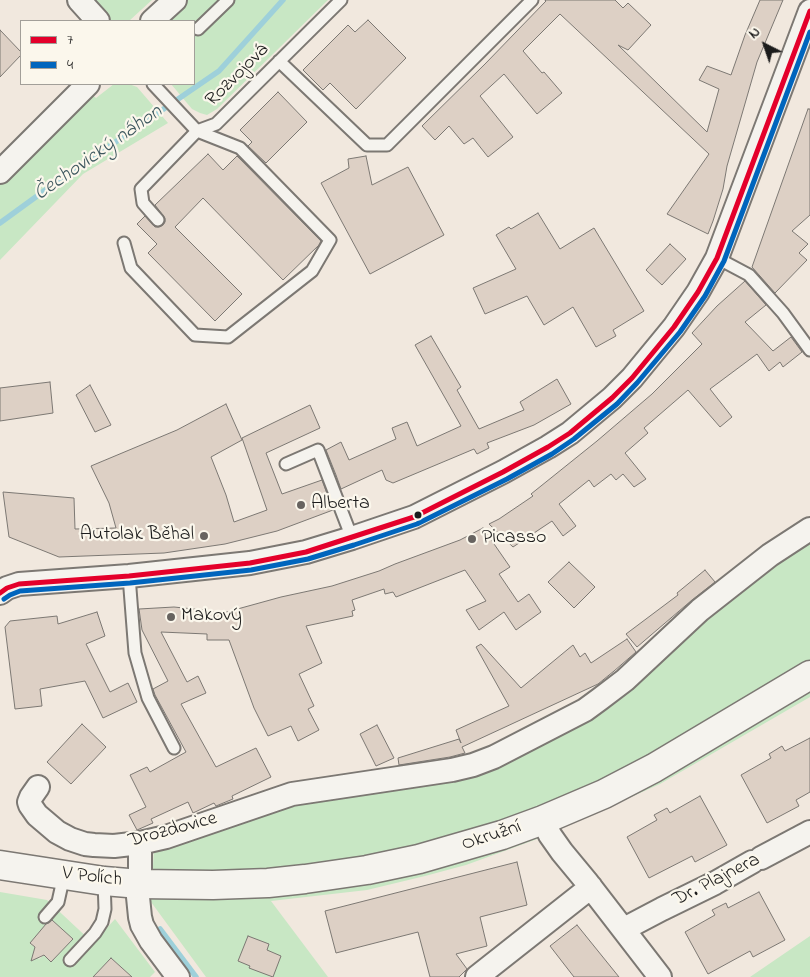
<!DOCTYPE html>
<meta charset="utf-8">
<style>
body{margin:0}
#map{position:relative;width:810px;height:977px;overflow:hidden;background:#f1e8de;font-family:"Indie Flower",sans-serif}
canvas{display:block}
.legend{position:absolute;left:20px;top:20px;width:175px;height:65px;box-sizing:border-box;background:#fbf7ec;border:1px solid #a29f99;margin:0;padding:6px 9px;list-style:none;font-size:15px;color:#1c1c1c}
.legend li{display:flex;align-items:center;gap:10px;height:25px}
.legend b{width:25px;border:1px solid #a29f99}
.north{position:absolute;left:740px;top:20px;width:50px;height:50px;-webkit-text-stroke:4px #fbf7ec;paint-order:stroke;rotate:319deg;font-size:14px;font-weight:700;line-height:20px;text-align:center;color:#1c1c1c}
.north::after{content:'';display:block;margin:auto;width:18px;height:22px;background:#1c1c1c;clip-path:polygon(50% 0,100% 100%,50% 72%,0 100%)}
</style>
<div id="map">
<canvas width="810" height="977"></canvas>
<ul class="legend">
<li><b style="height:6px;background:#e4002b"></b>7</li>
<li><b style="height:6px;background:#0065bd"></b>4</li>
</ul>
<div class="north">N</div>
</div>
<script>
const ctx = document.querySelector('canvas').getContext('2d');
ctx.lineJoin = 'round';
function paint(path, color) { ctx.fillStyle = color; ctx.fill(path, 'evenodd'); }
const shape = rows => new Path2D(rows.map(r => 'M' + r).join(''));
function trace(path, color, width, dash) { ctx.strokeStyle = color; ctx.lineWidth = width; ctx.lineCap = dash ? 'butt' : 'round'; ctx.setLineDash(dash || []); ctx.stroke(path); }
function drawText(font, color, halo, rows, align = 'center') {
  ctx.font = font + ' "Indie Flower",sans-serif'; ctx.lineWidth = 4.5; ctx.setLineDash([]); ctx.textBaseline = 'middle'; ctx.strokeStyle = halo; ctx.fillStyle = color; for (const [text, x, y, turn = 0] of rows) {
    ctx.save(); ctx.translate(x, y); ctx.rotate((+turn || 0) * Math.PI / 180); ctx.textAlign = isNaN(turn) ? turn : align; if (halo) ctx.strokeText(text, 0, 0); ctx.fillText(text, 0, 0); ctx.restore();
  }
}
paint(shape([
 [90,0,152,0,129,21,108,21],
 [188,0,328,0,217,109,207,115,200,113,192,109,171,84,194,84,194,21,167,21],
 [114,84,129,84,137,87,168,123,83,174,0,260,0,185,91,94,96,98],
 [810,538,810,697,660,784,540,838,466,865,425,876,367,890,271,901,328,977,206,977,151,902,154,848,303,798,473,774,590,716,702,614],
 [0,892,47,900,93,943,115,919,155,972,150,977,132,977,111,958,94,977,0,977],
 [52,920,72,939,51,962,44,955,39,959,34,954,35,947,30,944],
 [810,936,810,977,750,977]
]), '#c8e7c4');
trace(shape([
 [0,223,44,191,219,71,283,0],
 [160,929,196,977]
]), '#9ed0da', 5.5);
const building = shape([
 [545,0,615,0,623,8,628,3,651,25,628,50,618,45,707,132,719,89,699,80,707,66,731,75,745,35,760,0,783,0,757,62,727,166,723,189,713,221,708,234,667,214,709,154,560,14,523,51,542,73,544,72,562,93,537,114,504,74,480,96,513,137,488,157,473,138,464,144,449,126,435,140,422,126,485,64,546,1,545,0],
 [368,20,406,58,356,109,330,83,323,90,303,70,348,25,355,32,368,20],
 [0,30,21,52,21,55,0,77,0,30],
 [278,92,307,122,266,163,248,146,252,142,240,130,278,92],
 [808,109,810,109,810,215,792,231,808,244,799,253,807,260,775,293,752,267,808,109],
 [208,154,223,170,237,156,321,241,319,245,283,280,203,198,175,227,242,294,215,321,148,253,157,244,137,224,145,216,155,227,159,227,163,225,165,222,165,218,155,205,208,154],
 [366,156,372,185,408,167,444,235,370,274,321,183,349,168,348,159,366,156],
 [538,213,560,249,594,228,644,311,613,330,616,336,596,347,573,307,544,325,527,296,485,314,473,288,516,269,496,235,509,227,511,229,538,213],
 [670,244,686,259,662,285,646,270,670,244],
 [745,281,766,305,745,322,773,351,791,337,802,352,783,367,780,362,769,371,757,354,710,389,732,417,720,427,688,390,644,428,648,433,625,453,646,479,634,487,623,474,616,480,611,474,594,487,589,480,559,504,576,526,563,536,552,521,513,547,489,524,499,519,533,496,531,494,597,441,652,394,702,344,692,333,717,306,745,281],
 [431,336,461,387,457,390,479,429,524,410,520,402,557,379,571,404,534,425,487,443,489,448,477,454,474,449,393,483,386,480,382,470,341,489,336,475,326,450,341,442,349,460,396,439,392,428,407,422,417,446,461,426,415,345,431,336],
 [50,382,53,413,0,421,0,388,50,382],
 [90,385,111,425,95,432,76,395,90,385],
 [226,404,242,440,211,457,226,495,234,522,267,510,242,438,310,405,320,428,266,453,282,494,322,480,333,510,277,531,225,544,164,553,59,557,9,537,3,492,74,498,75,529,116,528,109,503,91,466,177,430,226,404],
 [483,528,510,567,499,574,518,602,529,594,541,612,516,630,504,612,479,630,466,610,486,601,465,570,396,597,393,592,385,594,384,589,352,600,355,610,352,611,353,616,306,626,322,663,299,674,314,706,308,709,319,730,298,741,291,726,268,736,254,708,229,640,207,640,207,634,161,632,187,682,198,676,206,693,181,704,216,767,256,748,271,777,232,796,233,799,216,806,214,803,193,813,188,802,151,819,153,823,137,830,129,815,146,807,130,775,147,767,150,772,186,752,155,695,153,689,168,681,142,630,139,609,174,607,203,610,223,613,281,597,332,586,379,571,395,564,460,540,483,528],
 [569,562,595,587,574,608,548,582,569,562],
 [705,570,715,582,692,600,637,647,626,634,678,595,677,593,705,570],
 [97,612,105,636,86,644,110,692,128,683,137,702,103,718,85,681,40,689,42,706,15,709,5,627,10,621,57,616,58,624,97,612],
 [627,639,636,652,614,671,598,684,462,747,465,753,450,757,399,765,398,758,459,739,461,743,456,730,509,706,476,647,481,644,521,688,573,645,580,657,585,653,591,663,627,639],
 [82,724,106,747,71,784,47,762,82,724],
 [377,725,394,758,376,766,360,734,377,725],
 [810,738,810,792,796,800,799,806,767,823,741,775,771,758,769,754,782,746,785,751,810,738],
 [700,796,727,845,695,862,692,856,649,878,627,837,657,820,654,815,667,808,670,813,700,796],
 [517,862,527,905,480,917,487,946,456,954,467,969,459,977,430,977,418,932,336,953,325,911,517,862],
 [759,892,785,940,753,957,750,951,708,974,685,932,715,915,712,910,726,903,728,908,759,892],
 [52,920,73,939,51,962,44,955,31,961,35,947,30,943,46,924,52,920],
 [577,925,619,977,574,977,550,946,577,925],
 [248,936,269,944,267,950,281,956,273,977,249,968,250,966,238,961,248,936],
 [111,958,132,977,93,977,111,958]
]);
paint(building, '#ddd0c5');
trace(building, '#7c7873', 1);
const lane = shape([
 [198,29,228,0],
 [279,61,367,145,387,145,532,0],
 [158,220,143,203,141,189,197,131,216,124,341,0],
 [124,243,131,268,195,335,228,337,312,271,330,240,240,148,197,131,153,84],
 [717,258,749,275,783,313,810,350],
 [286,464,318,450,352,538],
 [129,576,135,653,148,698,174,748],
 [45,917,58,902,64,875],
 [70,960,95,933,102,922,105,909,104,881]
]);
const street = shape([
 [79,0,98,21],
 [152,21,175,0],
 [0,172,88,84],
 [0,593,7,588,19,584,129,576,250,563,306,552,352,538,414,517,503,472,548,447,570,433,612,398,632,378,674,327,698,292,717,258,810,11],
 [38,787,31,797,29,802,30,805,37,815,57,832,70,839,85,844,94,845,114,846,140,843,166,837,292,794,452,770,473,765,494,757,585,710,600,699,625,680,700,610,770,555,810,529],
 [543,820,550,835,562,852,586,881,660,977],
 [140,843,140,884,138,897,140,917,142,925,151,941,178,977],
 [761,858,810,832],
 [624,929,662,909,715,883,752,862],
 [477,977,591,887]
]);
const secondary = shape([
 [0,865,104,881,140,884,213,885,268,883,305,879,367,870,419,859,502,835,543,820,604,794,654,768,810,675]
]);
trace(lane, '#7c7873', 15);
trace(street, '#7c7873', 26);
trace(secondary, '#7c7873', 31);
trace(lane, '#f5f3ee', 11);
trace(street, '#f5f3ee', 22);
trace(secondary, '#f5f3ee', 28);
trace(shape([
 [0,593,7,588,19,584,129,576,250,563,306,552,414,517,503,472,548,447,570,433,612,398,632,378,674,327,698,292,717,258,810,11]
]), '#e4002b', 5);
trace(shape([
 [4,599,10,595,20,591,130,583,251,570,308,559,354,545,417,524,507,479,552,454,574,439,617,404,637,383,680,332,705,296,724,261,810,32]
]), '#0065bd', 5);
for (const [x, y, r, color] of [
 [301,505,5,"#676360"],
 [418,515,4.5,"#1c1c1c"],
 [204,536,5,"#676360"],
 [472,539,5,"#676360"],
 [171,617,5,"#676360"]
]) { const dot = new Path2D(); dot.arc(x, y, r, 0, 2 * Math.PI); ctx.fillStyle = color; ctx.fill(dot); trace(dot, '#fbf7ec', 2); }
drawText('20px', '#1c1c1c', '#fbf7ec', [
 ["Rozvojová",238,76,-45],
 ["Drozdovice",173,831,-15],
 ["Okružní",492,837,-18],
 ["V Polích",92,878,7],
 ["Dr. Plajnera",717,881,-27]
]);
drawText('20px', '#1c1c1c', '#fbf7ec', [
 ["Alberta",311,505],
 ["Autolak Běhal",194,536,"right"],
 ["Picasso",482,539],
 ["Makový",181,617]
], 'left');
drawText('italic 21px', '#3d575e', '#fbf7ec', [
 ["Čechovický náhon",99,154,-35]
]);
</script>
